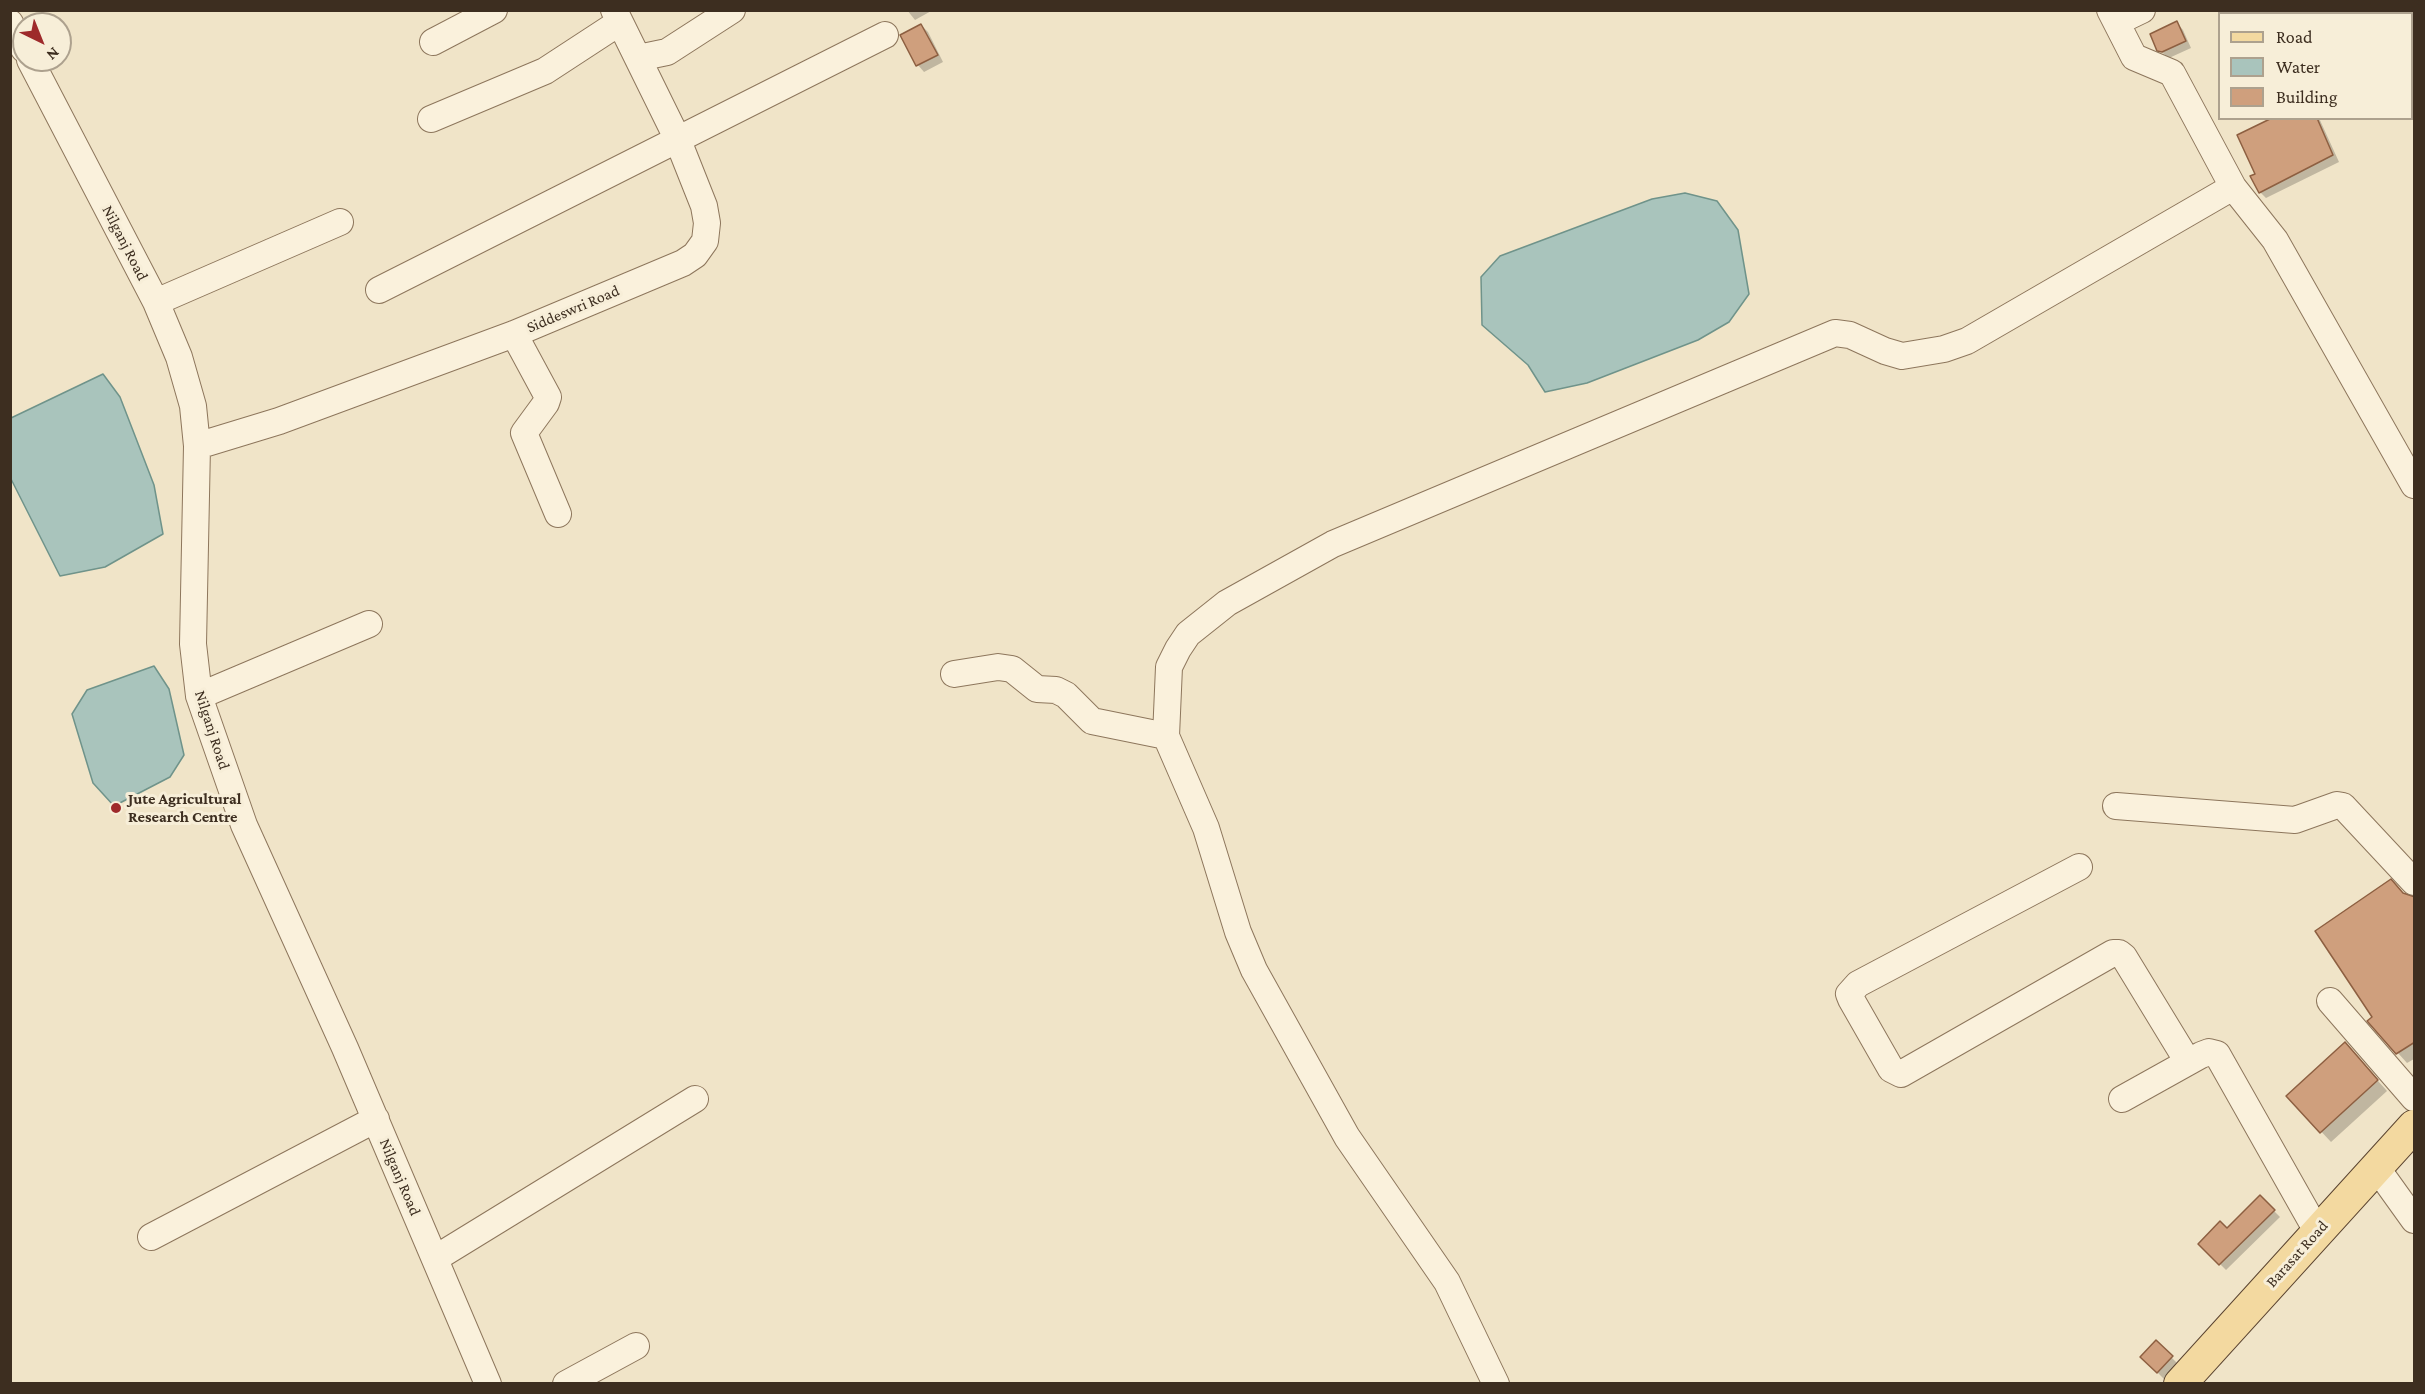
<!DOCTYPE html>
<style>
body{margin:0}
#map{position:relative;width:2425px;height:1394px;overflow:hidden;background:#f0e4c8;font-family:"Crimson Pro",serif}
canvas{display:block}
.frame{position:absolute;inset:0;border:12px solid #3d2e20;pointer-events:none}
.legend{position:absolute;left:2218px;top:12px;width:195px;height:108px;box-sizing:border-box;background:#f7eed8;border:2px solid #ada18e;margin:0;padding:8px 10px;list-style:none;font-size:18px;color:#3d2e20}
.legend li{display:flex;align-items:center;gap:12px;height:30px}
.legend b{width:30px;border:2px solid #ada18e}
.north{position:absolute;left:12px;top:12px;width:60px;height:60px;box-sizing:border-box;background:#f7eed8;border:2px solid #ada18e;border-radius:50%;rotate:137deg;font-size:16px;font-weight:700;line-height:24px;text-align:center;color:#3d2e20}
.north::after{content:'';display:block;margin:auto;width:21px;height:27px;background:#9e2a2b;clip-path:polygon(50% 0,100% 100%,50% 72%,0 100%)}
</style>
<div id="map">
<canvas width="2425" height="1394"></canvas>
<div class="frame"></div>
<ul class="legend">
<li><b style="height:8px;background:#f3d9a0"></b>Road</li>
<li><b style="height:16px;background:#a9c4bc"></b>Water</li>
<li><b style="height:16px;background:#cf9f7d"></b>Building</li>
</ul>
<div class="north">N</div>
</div>
<script>
const ctx = document.querySelector('canvas').getContext('2d');
ctx.lineJoin = 'round';
function paint(path, color) { ctx.fillStyle = color; ctx.fill(path, 'evenodd'); }
const shape = rows => new Path2D(rows.map(r => 'M' + r).join(''));
function trace(path, color, width, dash) { ctx.strokeStyle = color; ctx.lineWidth = width; ctx.lineCap = dash ? 'butt' : 'round'; ctx.setLineDash(dash || []); ctx.stroke(path); }
function drawText(font, color, halo, rows, align = 'center') {
  ctx.font = font + ' "Crimson Pro",serif'; ctx.lineWidth = 6; ctx.setLineDash([]); ctx.textBaseline = 'middle'; ctx.strokeStyle = halo; ctx.fillStyle = color; for (const [text, x, y, turn = 0] of rows) {
    ctx.save(); ctx.translate(x, y); ctx.rotate((+turn || 0) * Math.PI / 180); ctx.textAlign = isNaN(turn) ? turn : align; if (halo) ctx.strokeText(text, 0, 0); ctx.fillText(text, 0, 0); ctx.restore();
  }
}
const water = shape([
 [1685,193,1717,201,1738,230,1749,294,1729,322,1698,340,1587,383,1545,392,1528,365,1482,325,1481,277,1500,256,1652,199,1685,193],
 [103,374,120,397,154,485,163,534,105,567,60,576,11,479,11,418,103,374],
 [154,666,169,689,184,755,170,777,114,806,93,783,72,714,87,690,154,666]
]);
paint(water, '#a9c4bc');
trace(water, '#6f938a', 1.5);
paint(shape([
 [907,10,933,10,915,20],
 [2177,23,2183,30,2191,48,2169,58,2159,50],
 [921,25,928,32,943,62,924,72,918,65,902,35],
 [2276,118,2319,118,2339,162,2266,198,2260,192,2257,174],
 [2404,894,2414,899,2414,1059,2407,1063,2370,1022,2374,1018],
 [2345,1044,2387,1091,2331,1142,2288,1096],
 [2260,1197,2280,1217,2226,1270,2200,1244,2227,1230],
 [2156,1342,2178,1364,2164,1379,2142,1357]
]), '#0003');
const building = shape([
 [2177,21,2186,41,2162,52,2157,51,2150,34,2177,21],
 [921,24,938,55,916,66,900,35,921,24],
 [2272,118,2317,118,2333,155,2259,193,2250,176,2255,174,2237,135,2272,118],
 [2391,879,2403,893,2415,897,2415,1042,2396,1054,2367,1021,2372,1017,2315,931,2391,879],
 [2345,1042,2378,1080,2320,1133,2286,1096,2345,1042],
 [2260,1195,2275,1210,2219,1265,2198,1244,2220,1221,2227,1228,2260,1195],
 [2156,1340,2173,1356,2157,1373,2140,1357,2156,1340]
]);
paint(building, '#cf9f7d');
trace(building, '#8d5f41', 1.5);
const minor = shape([
 [2110,10,2134,57,2172,73,2233,187,2275,240,2414,485],
 [2357,10,2358,14],
 [2117,22,2142,10],
 [10,23,24,49],
 [433,42,494,10],
 [638,58,667,52,732,10],
 [30,60,156,302,179,357,193,406,197,446,193,644,199,696,244,825,345,1048,488,1384],
 [431,119,545,71,620,22],
 [379,290,885,35],
 [156,302,340,222],
 [514,334,548,397,546,403,524,433,558,514],
 [197,446,279,421,514,334,683,263,695,255,705,241,707,223,704,206,677,138,614,10],
 [954,674,998,667,1012,669,1037,689,1056,690,1066,695,1092,721,1166,736],
 [199,696,369,624],
 [2116,806,2295,820,2337,805,2343,806,2414,882],
 [2079,867,1858,984,1849,994,1851,999,1891,1069,1901,1074,2113,953,2119,953,2124,957,2188,1062],
 [2330,1001,2414,1098],
 [2122,1099,2201,1055,2209,1052,2217,1054,2317,1231],
 [2376,1167,2414,1220],
 [151,1237,376,1119],
 [436,1258,695,1099],
 [566,1384,636,1346],
 [1496,1384,1447,1282,1347,1137,1254,970,1238,932,1206,828,1166,736,1169,667,1178,649,1188,634,1227,603,1333,544,1835,333,1850,335,1885,351,1902,356,1944,349,1967,341,2233,187]
]);
const major = shape([
 [2180,1384,2414,1126]
]);
trace(minor, '#8d765c', 28);
trace(major, '#5b4430', 34);
trace(minor, '#faf1dc', 26);
trace(major, '#f3d9a0', 32);
for (const [x, y, r, color] of [
 [116,808,6,"#9e2a2b"]
]) { const dot = new Path2D(); dot.arc(x, y, r, 0, 2 * Math.PI); ctx.fillStyle = color; ctx.fill(dot); trace(dot, '#f7eed8', 2); }
drawText('16px', '#3d2e20', '#f7eed8', [
 ["Nilganj Road",125,243,63],
 ["Siddeswri Road",573,309,-23],
 ["Nilganj Road",212,730,72],
 ["Nilganj Road",400,1177,67],
 ["Barasat Road",2297,1254,-48]
]);
drawText('bold 16px', '#3d2e20', '#f7eed8', [
 ["Jute Agricultural",128,799],
 ["Research Centre",128,817]
], 'left');
</script>
